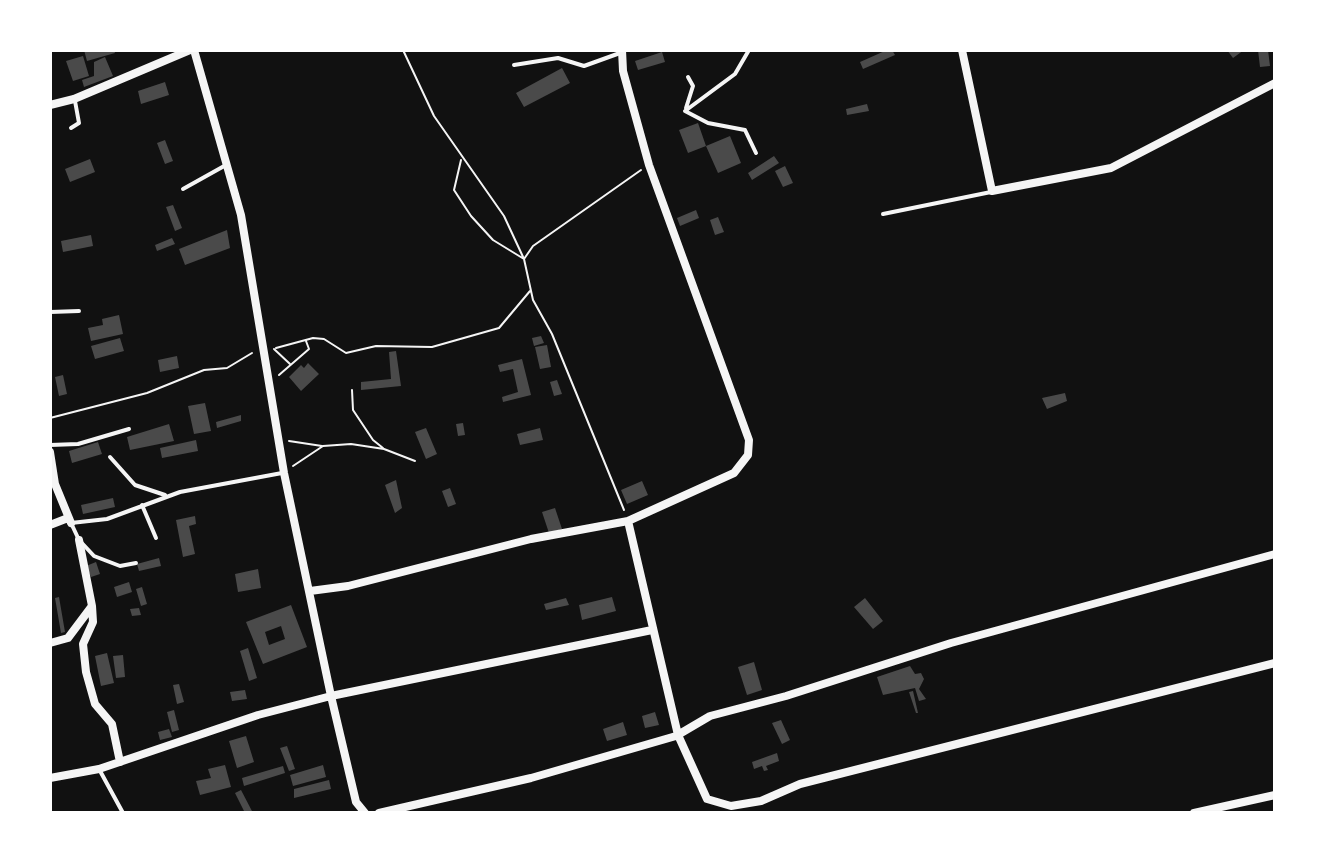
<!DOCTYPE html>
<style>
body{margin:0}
#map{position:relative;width:1325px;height:863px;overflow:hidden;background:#111;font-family:Karla,sans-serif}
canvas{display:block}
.frame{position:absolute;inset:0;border:52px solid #fff;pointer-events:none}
</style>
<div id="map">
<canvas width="1325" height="863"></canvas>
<div class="frame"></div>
</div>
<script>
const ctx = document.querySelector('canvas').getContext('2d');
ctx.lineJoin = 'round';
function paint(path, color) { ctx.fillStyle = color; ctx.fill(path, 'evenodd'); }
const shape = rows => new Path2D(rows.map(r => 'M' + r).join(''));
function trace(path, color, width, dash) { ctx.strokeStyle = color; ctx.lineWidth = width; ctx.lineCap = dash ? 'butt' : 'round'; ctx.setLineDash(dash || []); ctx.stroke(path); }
paint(shape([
 [84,50,114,50,115,53,87,61],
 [887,50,892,50,895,55,863,69,860,62],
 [1227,50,1244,50,1233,58],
 [1258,50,1268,50,1270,66,1260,67],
 [662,52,665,62,638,70,635,61],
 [83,56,89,76,73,81,66,61],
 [105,57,113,76,84,87,82,80,94,76,94,62],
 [562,68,570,83,524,107,516,93],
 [165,82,169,95,141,104,138,91],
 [867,104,869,111,847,115,846,109],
 [698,123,706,146,688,153,679,130],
 [730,136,741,163,718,173,706,146],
 [165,140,173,161,165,164,157,143],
 [774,156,779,163,752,180,748,173],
 [90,159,95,172,70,182,65,169],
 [785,166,793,183,783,187,775,171],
 [173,205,182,228,175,231,166,207],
 [696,210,699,218,680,226,677,218],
 [718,217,724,232,715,235,710,220],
 [227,230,230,248,185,265,179,249],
 [91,235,93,246,63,252,61,241],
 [172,238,175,244,157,251,155,245],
 [119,315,123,334,91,341,88,328,103,325,102,319],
 [541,336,544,343,534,346,532,338],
 [120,338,124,351,95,359,91,346],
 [547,345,551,367,540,369,535,347],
 [396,351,401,386,361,390,361,382,391,379,389,352],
 [177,356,179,368,160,372,158,360],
 [522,359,531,395,503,402,502,397,518,392,513,369,500,372,498,365],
 [308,363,319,374,301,391,289,377,301,365,304,368],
 [63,375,67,394,59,396,55,377],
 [557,380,562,394,554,396,550,382],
 [1065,393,1067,401,1047,409,1042,398],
 [205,403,211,431,194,434,188,406],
 [241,415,241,421,217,428,216,422],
 [463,423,465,435,458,436,456,424],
 [169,424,174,441,130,450,127,437],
 [426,428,437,454,426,459,415,432],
 [540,428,543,440,520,445,517,434],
 [196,440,198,451,162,458,160,448],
 [98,442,102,454,72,463,69,451],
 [396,480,402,508,395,513,385,485],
 [642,481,648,495,627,504,621,490],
 [450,488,456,504,448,507,442,491],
 [113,498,115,507,83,514,81,505],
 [555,508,562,529,549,533,542,512],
 [195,516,196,524,189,526,195,554,183,557,176,520],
 [159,558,161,566,139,571,137,564],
 [96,562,100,574,91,577,86,566],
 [258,569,261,588,238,592,235,574],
 [129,582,132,592,117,597,114,587],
 [142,587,147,604,141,606,136,589],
 [59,597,65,632,61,633,55,598],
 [612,597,616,611,582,620,579,605],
 [566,598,569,605,546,610,544,604],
 [865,598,883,621,873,629,854,607],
 [291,605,307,647,263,664,246,622],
 [281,626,285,639,269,645,265,632],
 [139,608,141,615,132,616,130,609],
 [248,648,257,678,249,681,240,651],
 [107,653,114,683,101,686,95,656],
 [123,655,125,677,116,678,113,656],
 [754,662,762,690,747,695,738,667],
 [910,666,915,674,921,673,924,679,919,689,926,699,919,701,915,688,883,695,877,677],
 [179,684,184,702,177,704,173,685],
 [245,690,247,699,232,701,230,692],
 [913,691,918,713,916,713,909,692],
 [174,710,179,730,172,732,167,712],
 [655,712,659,725,645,728,642,716],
 [781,720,790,740,782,744,772,723],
 [623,722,627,735,607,741,603,729],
 [169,729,172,737,160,740,158,732],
 [246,736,254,762,237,768,229,741],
 [287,746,295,769,289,771,280,748],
 [777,753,779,761,766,766,768,770,764,771,762,766,754,769,752,762],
 [225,765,231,787,200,795,196,781,211,778,208,769],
 [323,765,326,777,293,786,290,775],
 [283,766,285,773,244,786,242,778],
 [329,780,331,789,294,798,294,789],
 [241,790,253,813,245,813,235,793]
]), '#4a4a4a');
trace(shape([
 [403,50,434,116,504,216,524,259,533,246,641,170],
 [461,160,454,190,471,216,493,240,524,259,533,300,552,334,624,510],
 [276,348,313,338,324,339,346,353,376,346,432,347,499,328,530,291],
 [274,349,290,364],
 [279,375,309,349,306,341],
 [352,390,353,410,373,440,383,448],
 [50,418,147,393,204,370,227,368,252,353],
 [289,441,322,446],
 [293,466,323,446,351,444,384,449,415,461]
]), '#f5f5f5', 2);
trace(shape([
 [749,50,735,74,685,111,708,123,745,130,756,153],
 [514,65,558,58,584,66,620,53],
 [686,108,693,86,688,77],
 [71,128,79,123,75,101],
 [183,189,226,165],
 [883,214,991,192],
 [50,312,79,311],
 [50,445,78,444,129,429],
 [110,457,135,485,165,495],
 [142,505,156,538],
 [136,563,120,566,94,556,79,540,71,523,107,519,180,492,282,473],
 [99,769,123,813]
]), '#f5f5f5', 4);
trace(shape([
 [194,50,241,215,284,473,331,696,652,630],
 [622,50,623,71,649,165,749,440,748,455,734,473,628,521,678,735,707,799,731,806,761,801,800,784,1275,663],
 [962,50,992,191,1111,168,1275,83],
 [50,105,74,99,190,50],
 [50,452,55,484,71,523],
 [50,525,68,518],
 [310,591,348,586,531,539,628,521],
 [92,606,93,622,83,644,86,672,95,704,112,724,120,762],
 [50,643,68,638,92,606,79,540],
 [50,778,99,769,258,715,331,696,356,802,365,813],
 [379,813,531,778,676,736,710,716,786,696,951,643,1275,554],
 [1194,813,1275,795]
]), '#f5f5f5', 8);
</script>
